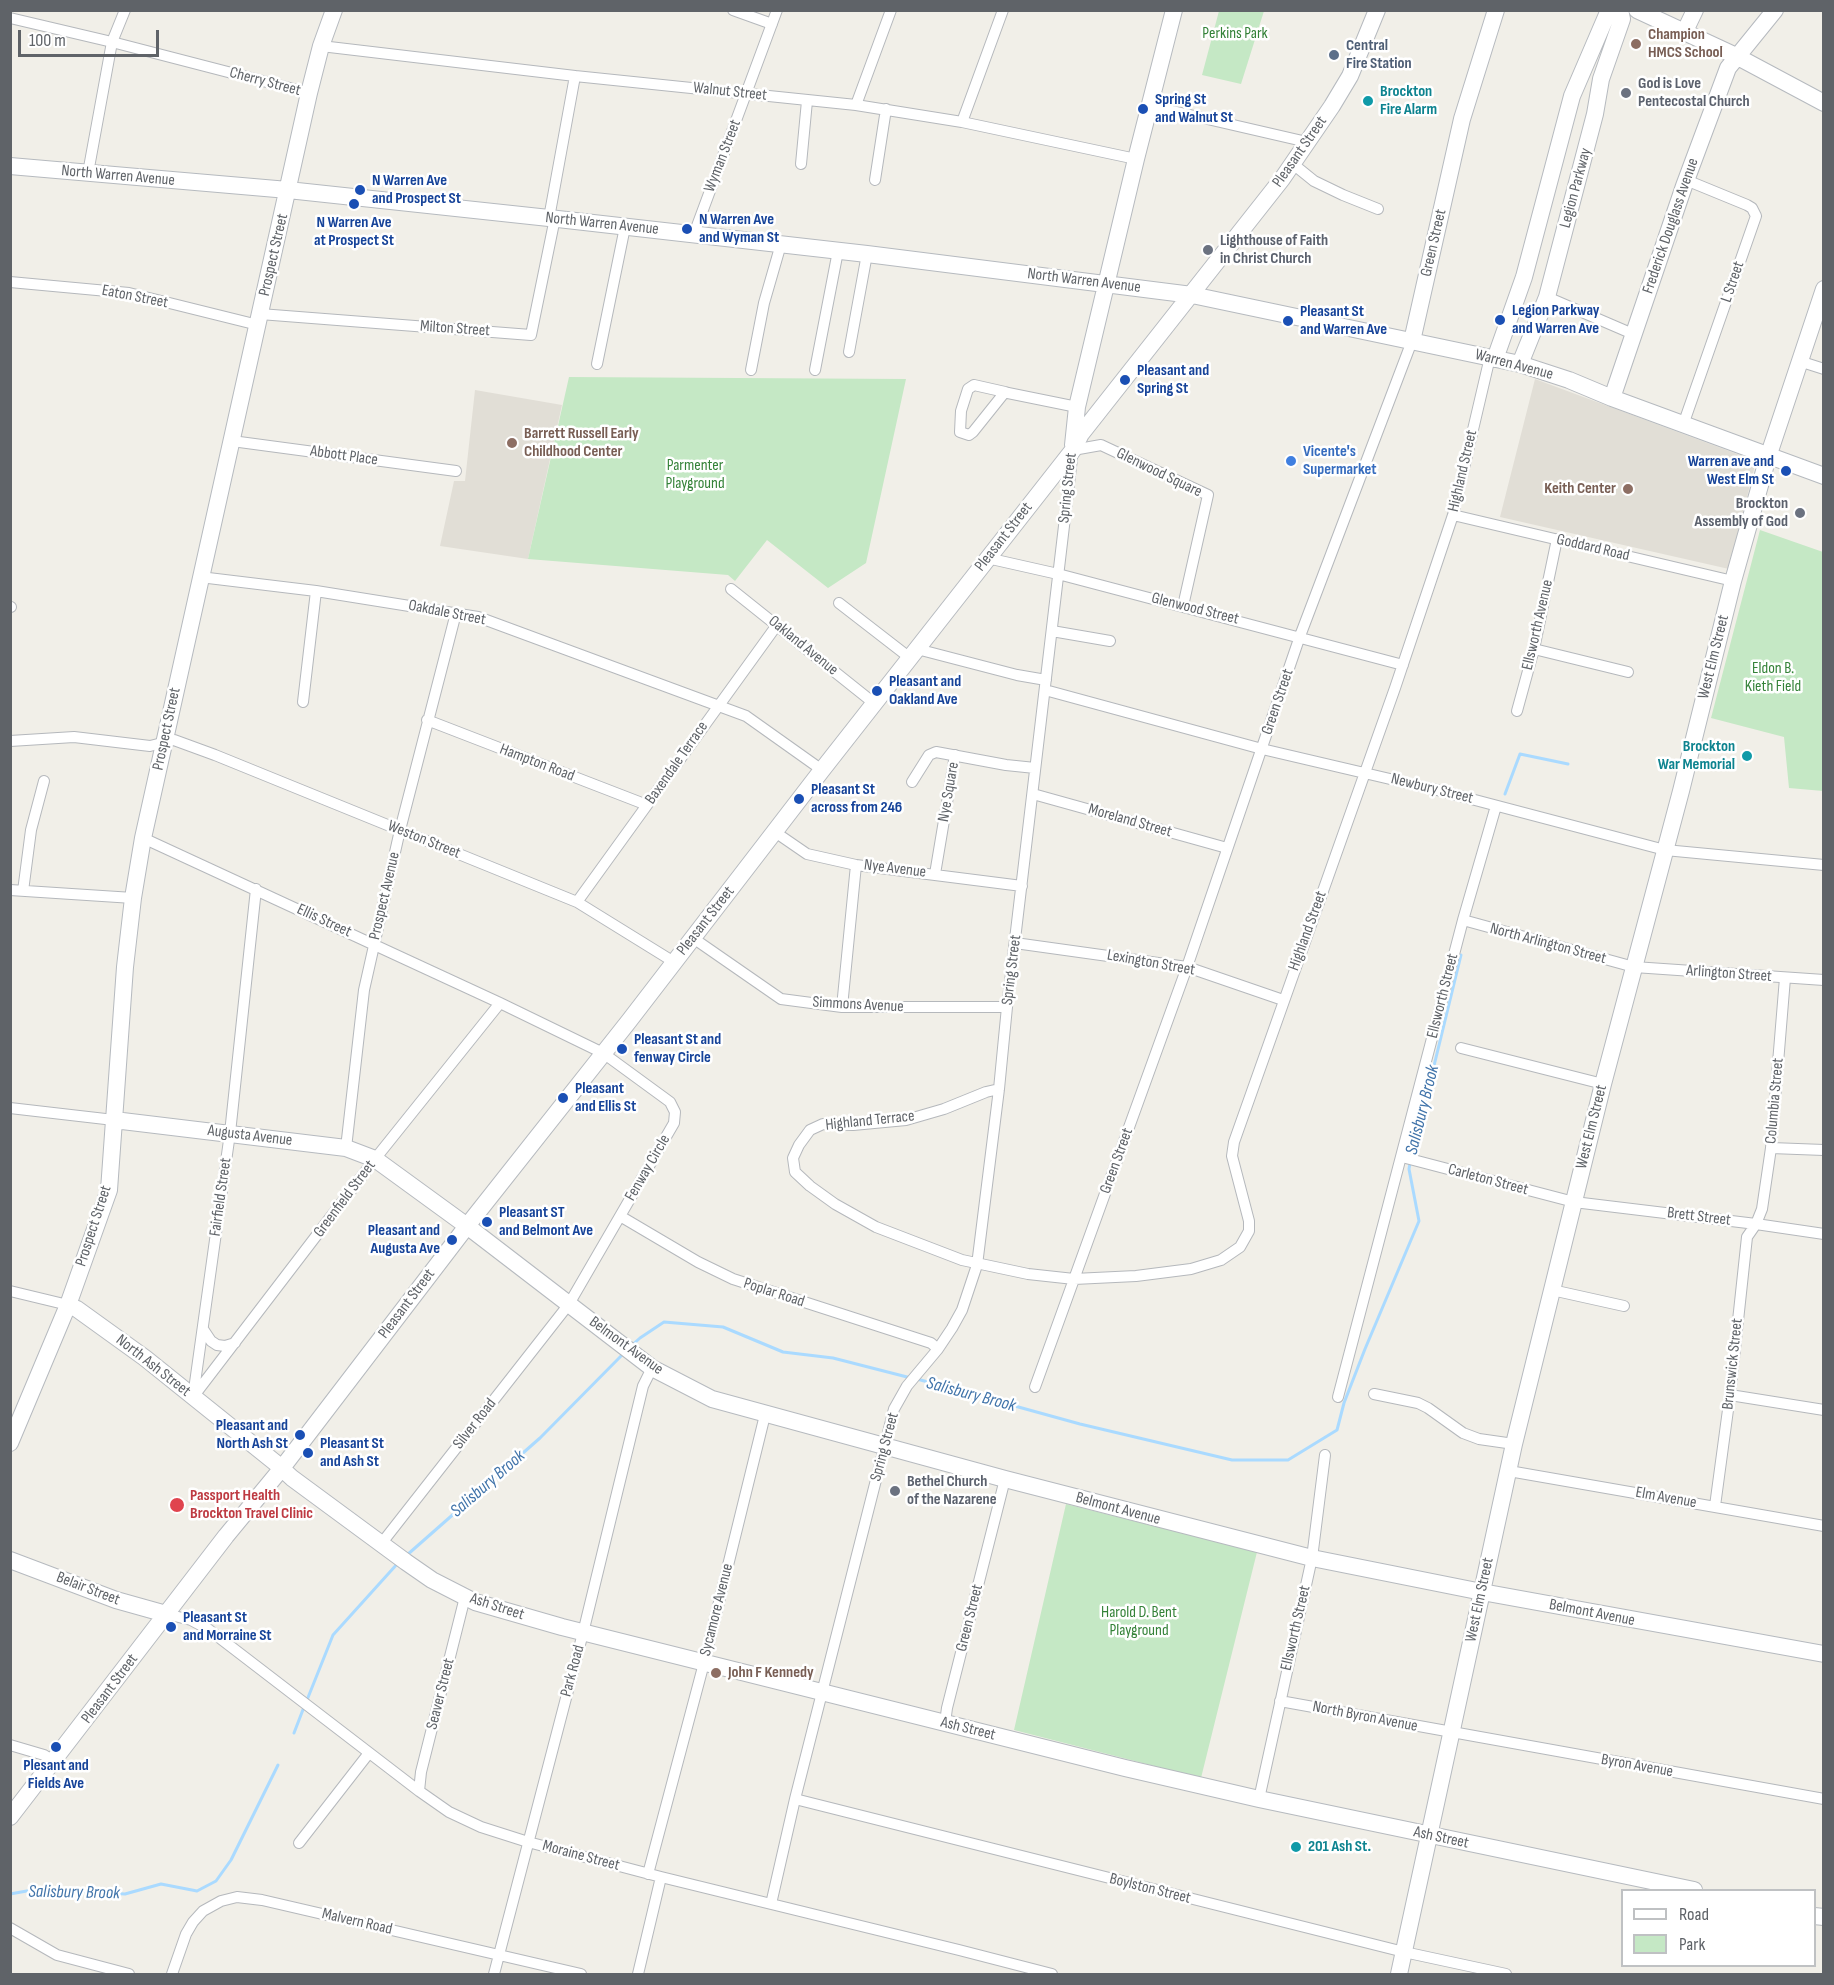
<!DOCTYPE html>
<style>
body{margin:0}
#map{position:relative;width:1834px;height:1985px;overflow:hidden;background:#f1efe8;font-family:"Sofia Sans Condensed",sans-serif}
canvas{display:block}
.frame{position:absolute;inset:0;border:12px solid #5f6368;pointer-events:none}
.legend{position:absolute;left:1621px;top:1889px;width:195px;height:78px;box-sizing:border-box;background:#fff;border:2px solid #bfc1c3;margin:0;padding:8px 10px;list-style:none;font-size:18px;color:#5f6368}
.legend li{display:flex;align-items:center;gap:12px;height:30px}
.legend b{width:30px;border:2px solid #bfc1c3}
.scale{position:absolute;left:18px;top:30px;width:141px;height:27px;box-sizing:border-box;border:3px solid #5f6368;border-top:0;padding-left:8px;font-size:18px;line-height:21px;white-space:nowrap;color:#5f6368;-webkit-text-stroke:4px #fff;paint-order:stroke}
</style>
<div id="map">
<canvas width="1834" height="1985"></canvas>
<div class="frame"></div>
<ul class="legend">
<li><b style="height:8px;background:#fff"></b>Road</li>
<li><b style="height:16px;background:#c5e8c5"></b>Park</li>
</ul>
<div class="scale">100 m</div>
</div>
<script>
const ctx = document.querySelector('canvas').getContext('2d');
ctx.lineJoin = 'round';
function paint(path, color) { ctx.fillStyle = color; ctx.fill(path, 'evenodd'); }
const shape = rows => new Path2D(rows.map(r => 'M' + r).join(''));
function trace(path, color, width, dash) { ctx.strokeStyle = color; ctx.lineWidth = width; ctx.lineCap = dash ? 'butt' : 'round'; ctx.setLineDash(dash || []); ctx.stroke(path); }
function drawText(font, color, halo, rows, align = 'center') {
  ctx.font = font + ' "Sofia Sans Condensed",sans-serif'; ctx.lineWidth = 5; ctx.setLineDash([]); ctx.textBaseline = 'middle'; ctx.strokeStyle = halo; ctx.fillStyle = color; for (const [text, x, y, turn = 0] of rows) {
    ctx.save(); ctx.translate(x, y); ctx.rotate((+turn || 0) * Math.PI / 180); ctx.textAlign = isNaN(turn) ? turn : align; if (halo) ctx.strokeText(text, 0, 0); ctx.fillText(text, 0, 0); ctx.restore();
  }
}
paint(shape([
 [1535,379,1756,461,1729,569,1500,517],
 [475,390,562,405,528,559,440,546,454,481,465,481]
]), '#e1ded6');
paint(shape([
 [1219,11,1264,11,1241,84,1202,75],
 [569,377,906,379,866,563,828,588,767,540,735,581,728,575,528,559],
 [1760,530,1823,552,1823,791,1789,788,1784,737,1711,718],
 [1066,1504,1257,1552,1201,1778,1014,1730]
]), '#c5e8c5');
trace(shape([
 [1505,794,1520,754,1568,764],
 [1412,1156,1461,955],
 [631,1346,640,1338,664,1322,723,1327,783,1352,833,1358,911,1378],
 [917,1379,1080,1424,1232,1460,1288,1460,1337,1430,1344,1403,1365,1349,1419,1221,1409,1169,1410,1163],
 [407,1555,540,1438,624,1353],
 [307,1700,333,1635,398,1563],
 [294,1733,304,1707],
 [10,1894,38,1889,125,1894,161,1884,197,1891,216,1881,231,1860,278,1765]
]), '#aadaff', 3);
const street = shape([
 [733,10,772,24],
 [10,18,112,42,309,93],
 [321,46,575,76,856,105,962,122,1136,159],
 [856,105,891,10],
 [1151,106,1307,142],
 [962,122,1003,10],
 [801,164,807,101],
 [1293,164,1314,181,1343,195,1378,209],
 [88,173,112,42,125,10],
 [875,180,886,109],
 [549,218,575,76],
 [694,234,777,10],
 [10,282,129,293,258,325],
 [1547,297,1633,334],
 [260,314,531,335,555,218],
 [849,352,867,254],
 [1799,361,1824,369],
 [597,364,625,227],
 [751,370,764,303,781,244],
 [815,370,838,251],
 [1005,392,973,432,969,435,960,432,961,411,968,389,974,385,1005,392,1008,393,1077,407],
 [1683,425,1756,216,1752,208,1747,205,1686,180],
 [232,441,456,471],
 [1453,515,1733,581],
 [987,558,1058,574,1403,665],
 [200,577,316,591,478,617,746,716,822,770],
 [731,589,875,704],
 [839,603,910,658],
 [10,607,11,607],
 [1052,631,1110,641],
 [917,649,1017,675,1046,680],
 [1534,649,1628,672],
 [1045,690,1262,749,1437,790,1665,850,1824,865],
 [303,702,316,591],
 [1517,711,1534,649,1557,539],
 [427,720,647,805],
 [10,741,74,737,150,746,174,740,215,755,577,902,674,962],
 [912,782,929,755,936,752,1006,765,1035,768],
 [1033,794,1227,848],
 [775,832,807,854,856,865,1022,886],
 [143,838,500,1003,603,1053,670,1102,675,1112,674,1123,569,1304,381,1544],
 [935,874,955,755],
 [10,890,133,898],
 [23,891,31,830,44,781],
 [577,902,777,625],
 [1463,920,1634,967,1824,980],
 [693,938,781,999,842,1007,1007,1007],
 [1015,943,1187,967,1283,1000],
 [842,1007,856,865],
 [1461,1048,1603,1084],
 [999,1089,986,1092,944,1109,906,1120,853,1125,823,1124,810,1130,799,1145,793,1158,795,1172,810,1186,835,1204,876,1227,962,1260,1028,1274,1074,1279,1136,1276,1191,1269,1221,1260,1240,1247,1249,1231,1249,1221,1232,1156,1234,1142,1395,688,1453,515,1490,357],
 [10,1108,114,1120],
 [346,1148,364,990,400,830,456,613],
 [1771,1148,1824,1150],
 [1402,1157,1574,1202,1756,1224,1824,1234],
 [620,1216,698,1262,733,1279,931,1343,938,1349],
 [1552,1290,1624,1306],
 [10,1291,68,1305],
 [203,1329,211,1341,217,1345,225,1346,235,1343],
 [1035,1387,1187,967,1300,636,1412,341],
 [1374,1394,1418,1403,1428,1408,1463,1433,1479,1439,1514,1444],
 [1730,1395,1824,1410],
 [193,1397,230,1133,256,889],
 [193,1397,375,1159,500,1003],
 [1338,1397,1463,920,1496,806],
 [1509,1471,1824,1526],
 [1715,1506,1730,1395,1747,1237,1756,1224,1762,1209,1771,1148,1785,978],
 [166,1614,191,1620,208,1629,419,1791,449,1812,481,1827,528,1842,661,1877,959,1950,1052,1974],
 [1280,1701,1824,1799],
 [945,1723,947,1708,1005,1479],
 [10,1745,44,1755,53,1761],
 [419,1791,421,1772,465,1597],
 [795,1799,1404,1952,1506,1974],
 [1259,1799,1312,1558,1325,1455],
 [299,1843,369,1753],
 [648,1874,704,1663,765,1415],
 [771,1904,795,1799,894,1409,907,1386,938,1349,952,1328,962,1310,977,1265,999,1089,1007,1007,1073,450,1101,445,1208,495,1183,606],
 [10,1928,57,1955,129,1974],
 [172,1974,186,1934,193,1922,203,1911,221,1901,237,1897,262,1900,581,1974],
 [494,1974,583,1633,643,1386,652,1368],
 [638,1974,661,1877]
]);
const secondary = shape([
 [1637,10,1736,56,1824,103],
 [1685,31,1695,10],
 [10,166,288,190,549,218,867,254,1192,295,1520,364,1569,380,1612,398,1824,476],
 [1412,341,1462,119,1496,10],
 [1495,359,1524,277,1572,96,1609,10],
 [1520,364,1547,297,1595,114,1601,79,1622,19,1620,10],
 [1612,398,1684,186,1728,68,1775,10],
 [1073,445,1077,407,1136,159,1174,10],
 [114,1120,346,1148,375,1159,467,1226,652,1368,712,1399,1005,1479,1312,1558,1482,1592,1824,1654],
 [68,1305,77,1309,145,1358,277,1464,292,1478,406,1562,432,1580,475,1602,562,1627,1125,1768,1259,1799,1694,1890],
 [10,1443,68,1305,109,1190,125,967,133,898,143,838,309,93,321,46,334,10],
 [10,1560,116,1600,166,1614],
 [10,1817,226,1536,282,1468,467,1226,629,1021,822,770,1073,450,1081,434,1282,179,1332,106,1350,76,1377,10],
 [1814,1916,1824,1917],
 [1399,1974,1514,1444,1603,1084,1681,791,1733,581,1768,457,1824,289]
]);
trace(street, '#b5b8bc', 12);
trace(secondary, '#b6babf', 18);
trace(street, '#fff', 10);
trace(secondary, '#fff', 16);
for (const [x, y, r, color] of [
 [1636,44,6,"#8d6e63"],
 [1334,55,6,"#5c6f8a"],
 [1626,93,6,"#6b7280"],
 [1368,101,6,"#0f9aa8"],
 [1143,109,6,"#1a4fb4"],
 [360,190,6,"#1a4fb4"],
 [354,204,6,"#1a4fb4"],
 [687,229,6,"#1a4fb4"],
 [1208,250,6,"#6b7280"],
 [1500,320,6,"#1a4fb4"],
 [1288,321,6,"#1a4fb4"],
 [1125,380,6,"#1a4fb4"],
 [512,443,6,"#8d6e63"],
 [1291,461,6,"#3f7fe0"],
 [1786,471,6,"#1a4fb4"],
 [1628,489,6,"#8d6e63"],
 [1800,513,6,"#6b7280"],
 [877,691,6,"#1a4fb4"],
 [1747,756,6,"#0f9aa8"],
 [799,799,6,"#1a4fb4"],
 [622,1049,6,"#1a4fb4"],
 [563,1098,6,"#1a4fb4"],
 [487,1222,6,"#1a4fb4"],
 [452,1240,6,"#1a4fb4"],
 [300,1435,6,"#1a4fb4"],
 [308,1453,6,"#1a4fb4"],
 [895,1491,6,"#6b7280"],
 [177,1505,8,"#e0444e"],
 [171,1627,6,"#1a4fb4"],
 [716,1673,6,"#8d6e63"],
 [56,1747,6,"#1a4fb4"],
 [1296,1847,6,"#0f9aa8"]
]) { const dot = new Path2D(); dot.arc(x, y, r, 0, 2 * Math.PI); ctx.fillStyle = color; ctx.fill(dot); trace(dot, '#fff', 2); }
drawText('16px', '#348238', '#fff', [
 ["Perkins Park",1235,34],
 ["Parmenter",695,466],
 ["Playground",695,484],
 ["Eldon B.",1773,669],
 ["Kieth Field",1773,687],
 ["Harold D. Bent",1139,1613],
 ["Playground",1139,1631]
]);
drawText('bold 16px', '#785e54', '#fff', [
 ["Champion",1648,35],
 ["HMCS School",1648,53],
 ["Barrett Russell Early",524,434],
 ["Childhood Center",524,452],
 ["Keith Center",1616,489,"right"],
 ["John F Kennedy",728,1673]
], 'left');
drawText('bold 16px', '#4e5e75', '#fff', [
 ["Central",1346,46],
 ["Fire Station",1346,64]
], 'left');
drawText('16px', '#5f6368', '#fff', [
 ["Cherry Street",265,82,15],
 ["Walnut Street",730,92,6],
 ["Pleasant Street",1300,152,-55],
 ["Wyman Street",723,156,-69],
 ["North Warren Avenue",118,176,5],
 ["Legion Parkway",1576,188,-75],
 ["North Warren Avenue",602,224,6],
 ["Frederick Douglass Avenue",1671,226,-71],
 ["Green Street",1434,243,-77],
 ["Prospect Street",274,255,-77],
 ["North Warren Avenue",1084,281,7],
 ["L Street",1733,282,-71],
 ["Eaton Street",135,297,11],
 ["Milton Street",455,329,4],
 ["Warren Avenue",1514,365,15],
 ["Abbott Place",344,456,8],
 ["Highland Street",1463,471,-77],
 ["Glenwood Square",1159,473,26],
 ["Spring Street",1068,488,-84],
 ["Pleasant Street",1004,537,-52],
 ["Goddard Road",1593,548,13],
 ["Glenwood Street",1195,609,14],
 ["Oakdale Street",447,613,11],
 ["Ellsworth Avenue",1538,625,-77],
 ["Oakland Avenue",803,646,39],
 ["West Elm Street",1714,657,-76],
 ["Green Street",1278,702,-71],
 ["Prospect Street",167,729,-78],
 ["Hampton Road",537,763,21],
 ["Baxendale Terrace",677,763,-55],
 ["Newbury Street",1432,789,14],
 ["Nye Square",949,792,-80],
 ["Moreland Street",1130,821,16],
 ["Weston Street",424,840,22],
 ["Nye Avenue",895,869,7],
 ["Prospect Avenue",385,896,-77],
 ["Ellis Street",324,921,25],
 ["Pleasant Street",706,921,-52],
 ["Highland Street",1308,931,-70],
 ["North Arlington Street",1548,944,15],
 ["Lexington Street",1151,963,10],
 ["Spring Street",1012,970,-83],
 ["Arlington Street",1729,974,4],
 ["Ellsworth Street",1443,996,-76],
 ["Simmons Avenue",858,1005,3],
 ["Columbia Street",1775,1101,-85],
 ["Highland Terrace",870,1121,-6],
 ["West Elm Street",1592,1127,-76],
 ["Augusta Avenue",250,1136,7],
 ["Green Street",1117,1161,-70],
 ["Fenway Circle",648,1168,-60],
 ["Carleton Street",1488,1180,15],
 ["Fairfield Street",221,1197,-82],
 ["Greenfield Street",345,1199,-53],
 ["Brett Street",1699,1217,7],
 ["Prospect Street",94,1226,-72],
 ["Poplar Road",774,1293,18],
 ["Pleasant Street",407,1304,-53],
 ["Belmont Avenue",626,1346,36],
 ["Brunswick Street",1733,1364,-84],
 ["North Ash Street",153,1366,38],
 ["Silver Road",475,1424,-52],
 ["Spring Street",885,1447,-75],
 ["Elm Avenue",1666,1498,10],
 ["Belmont Avenue",1118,1509,15],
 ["Belair Street",88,1589,21],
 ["West Elm Street",1480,1600,-78],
 ["Ash Street",497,1607,18],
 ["Sycamore Avenue",717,1610,-76],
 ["Belmont Avenue",1592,1613,11],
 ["Green Street",970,1618,-76],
 ["Ellsworth Street",1296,1628,-77],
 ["Park Road",573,1671,-75],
 ["Pleasant Street",110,1689,-53],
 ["Seaver Street",441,1694,-76],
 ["North Byron Avenue",1365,1717,11],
 ["Ash Street",968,1729,14],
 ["Byron Avenue",1637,1766,10],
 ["Ash Street",1441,1838,12],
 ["Moraine Street",581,1856,15],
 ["Boylston Street",1150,1889,14],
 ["Malvern Road",357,1922,13]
]);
drawText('bold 16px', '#5b616d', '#fff', [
 ["God is Love",1638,84],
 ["Pentecostal Church",1638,102],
 ["Lighthouse of Faith",1220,241],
 ["in Christ Church",1220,259],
 ["Brockton",1788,504,"right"],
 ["Assembly of God",1788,522,"right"],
 ["Bethel Church",907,1482],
 ["of the Nazarene",907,1500]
], 'left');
drawText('bold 16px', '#0d838f', '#fff', [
 ["Brockton",1380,92],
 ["Fire Alarm",1380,110],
 ["Brockton",1735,747,"right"],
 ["War Memorial",1735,765,"right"],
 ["201 Ash St.",1308,1847]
], 'left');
drawText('bold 16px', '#164399', '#fff', [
 ["Spring St",1155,100],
 ["and Walnut St",1155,118],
 ["N Warren Ave",372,181],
 ["and Prospect St",372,199],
 ["N Warren Ave",699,220],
 ["and Wyman St",699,238],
 ["N Warren Ave",354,223,"center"],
 ["at Prospect St",354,241,"center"],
 ["Legion Parkway",1512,311],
 ["and Warren Ave",1512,329],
 ["Pleasant St",1300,312],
 ["and Warren Ave",1300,330],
 ["Pleasant and",1137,371],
 ["Spring St",1137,389],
 ["Warren ave and",1774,462,"right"],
 ["West Elm St",1774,480,"right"],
 ["Pleasant and",889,682],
 ["Oakland Ave",889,700],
 ["Pleasant St",811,790],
 ["across from 246",811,808],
 ["Pleasant St and",634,1040],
 ["fenway Circle",634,1058],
 ["Pleasant",575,1089],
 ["and Ellis St",575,1107],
 ["Pleasant ST",499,1213],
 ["and Belmont Ave",499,1231],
 ["Pleasant and",440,1231,"right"],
 ["Augusta Ave",440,1249,"right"],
 ["Pleasant and",288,1426,"right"],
 ["North Ash St",288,1444,"right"],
 ["Pleasant St",320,1444],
 ["and Ash St",320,1462],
 ["Pleasant St",183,1618],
 ["and Morraine St",183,1636],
 ["Plesant and",56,1766,"center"],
 ["Fields Ave",56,1784,"center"]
], 'left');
drawText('bold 16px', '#366cbe', '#fff', [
 ["Vicente's",1303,452],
 ["Supermarket",1303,470]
], 'left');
drawText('bold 16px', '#be3a42', '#fff', [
 ["Passport Health",190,1496],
 ["Brockton Travel Clinic",190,1514]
], 'left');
drawText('italic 18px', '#4174aa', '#fff', [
 ["Salisbury Brook",1423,1110,-76],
 ["Salisbury Brook",971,1395,15],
 ["Salisbury Brook",488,1484,-41],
 ["Salisbury Brook",74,1893,1]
]);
</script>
